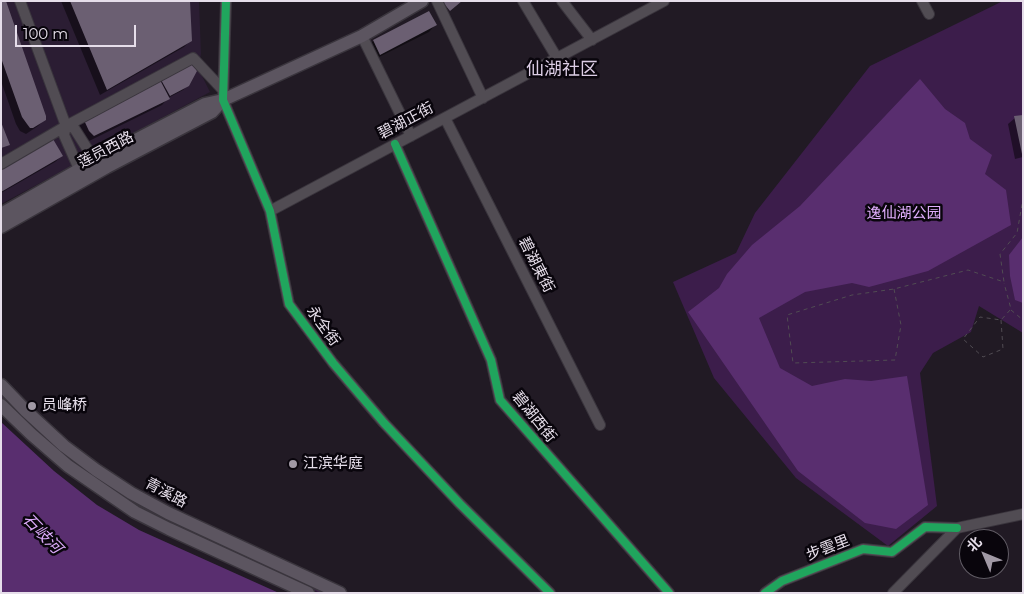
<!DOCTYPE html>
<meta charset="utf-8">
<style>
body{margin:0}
#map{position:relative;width:1024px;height:594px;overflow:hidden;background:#211a24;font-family:Montserrat,"Noto Sans SC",sans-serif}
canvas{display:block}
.frame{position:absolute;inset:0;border:2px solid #e6deea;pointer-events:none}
.north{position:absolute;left:959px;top:529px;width:50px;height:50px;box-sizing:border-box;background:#09050c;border:1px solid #615c65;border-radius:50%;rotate:315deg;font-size:14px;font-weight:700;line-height:20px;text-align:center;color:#e6deea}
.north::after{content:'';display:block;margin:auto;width:18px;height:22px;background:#a199a5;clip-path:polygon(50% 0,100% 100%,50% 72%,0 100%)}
.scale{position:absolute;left:15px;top:25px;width:121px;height:22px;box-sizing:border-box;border:2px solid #e6deea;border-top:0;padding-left:6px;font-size:15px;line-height:18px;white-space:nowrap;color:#e6deea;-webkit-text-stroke:4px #09050c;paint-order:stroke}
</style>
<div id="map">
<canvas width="1024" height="594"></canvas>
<div class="frame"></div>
<div class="north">北</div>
<div class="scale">100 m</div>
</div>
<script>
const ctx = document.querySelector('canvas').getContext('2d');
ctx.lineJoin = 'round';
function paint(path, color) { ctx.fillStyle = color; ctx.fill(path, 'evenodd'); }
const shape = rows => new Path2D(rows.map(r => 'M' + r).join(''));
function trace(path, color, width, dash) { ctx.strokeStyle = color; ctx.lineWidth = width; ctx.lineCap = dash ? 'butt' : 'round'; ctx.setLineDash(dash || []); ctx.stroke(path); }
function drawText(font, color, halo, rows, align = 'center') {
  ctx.font = font + ' Montserrat,"Noto Sans SC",sans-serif'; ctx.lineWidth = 5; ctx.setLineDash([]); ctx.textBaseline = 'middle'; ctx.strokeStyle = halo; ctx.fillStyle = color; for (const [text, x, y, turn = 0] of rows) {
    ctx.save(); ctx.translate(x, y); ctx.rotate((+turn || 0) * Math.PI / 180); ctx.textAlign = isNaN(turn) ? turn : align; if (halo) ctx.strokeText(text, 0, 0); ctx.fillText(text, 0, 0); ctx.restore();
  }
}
paint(shape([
 [1,1,199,1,201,54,198,68,210,92,1,204]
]), '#2b1d33');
paint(shape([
 [1003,1,1023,1,1023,333,979,306,971,332,933,353,920,373,937,506,888,546,796,478,714,378,673,282,736,253,755,213,870,66],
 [1,392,177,523,177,526,176,528,110,493,26,425,1,399],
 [185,528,329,593,320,593,281,575,184,530]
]), '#3c1d4b');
paint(shape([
 [920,79,945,109,965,123,970,139,992,155,985,174,1006,190,1011,225,928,271,869,287,852,283,805,292,759,318,780,368,812,386,845,379,871,381,907,376,928,505,896,529,865,523,798,471,688,312,719,288,727,274,752,245,800,206],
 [1023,237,1023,303,1015,300,1010,276,1009,255],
 [1,422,54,471,97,505,139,530,279,593,1,593]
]), '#592e6f');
paint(shape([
 [1,1,45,119,38,126,26,134,20,131,16,124,1,81],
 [61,1,188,1,191,40,184,47,100,95],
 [428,12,435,25,429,32,373,60,367,48,373,41],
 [161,79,188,85,183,90,168,98,162,105,87,142,78,126,84,119],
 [1023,116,1023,157,1015,159,1008,124,1015,118],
 [62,156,55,162,1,193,1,170]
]), '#0007');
paint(shape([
 [1,1,6,1,46,116,46,120,33,128,30,128,27,124,22,117,1,58],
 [70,1,190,1,192,41,107,90],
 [442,1,462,1,450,11],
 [429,11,437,25,380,55,373,40],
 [191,61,197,71,189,86,170,96,160,78],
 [159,78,170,99,94,136,89,131,83,118],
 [1023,115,1023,154,1022,154,1014,116],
 [1,122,10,145,1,148],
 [53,139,63,156,1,192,1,168]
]), '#6b5f72');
const minor = shape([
 [20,1,66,126,64,135,79,169],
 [226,1,223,100,270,211,289,304,333,363,384,423,460,504,550,593],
 [437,1,483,98],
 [523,1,557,58],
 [562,1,592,40],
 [922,1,929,14],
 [362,36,411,136],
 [445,118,600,425],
 [66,126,74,128,95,161],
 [395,144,491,360,500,400,669,593],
 [1,164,66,126,193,58,223,90],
 [270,211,664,1],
 [765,593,782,581,863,549,892,552,925,527,957,528],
 [893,593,957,528,1023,514]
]);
const major = shape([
 [1,214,89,164,205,104,223,100,362,36,422,1],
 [1,227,107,167,212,112,223,100],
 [1,385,26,411,64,446,96,470,131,493,168,513,340,593],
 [1,405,31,434,68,466,135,512,169,529,308,593]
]);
trace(minor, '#3a353d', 12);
trace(major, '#3a353d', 15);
trace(shape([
 [894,289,901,325,895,360,793,363,787,315,852,295,894,289,968,270,1004,282,1000,254,1017,233,1023,199],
 [1011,310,1023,320],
 [1001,320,1003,349,983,357,963,339,980,317,1001,320,1011,309,1004,283]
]), '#514c53', 1, [4, 4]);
trace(minor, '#514c53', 10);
trace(major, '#5c5560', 12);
trace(shape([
 [226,1,223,100,270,211,289,304,333,363,384,423,460,504,550,593],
 [395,144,491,360,500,400,669,593],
 [765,593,782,581,863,549,892,552,925,527,957,528]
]), '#20a55d', 8);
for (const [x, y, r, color] of [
 [32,406,5,"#a199a5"],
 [293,464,5,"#a199a5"]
]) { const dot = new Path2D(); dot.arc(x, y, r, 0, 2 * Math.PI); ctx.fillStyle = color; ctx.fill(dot); trace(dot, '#09050c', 2); }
drawText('15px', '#e6deea', '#09050c', [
 ["碧湖正街",406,121,-28],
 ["莲员西路",106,150,-28],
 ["碧湖東街",536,265,63],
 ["永全街",323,326,54],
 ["碧湖西街",534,417,51],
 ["青溪路",166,493,28],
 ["步雲里",828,548,-21]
]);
drawText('15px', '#dfadfc', '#09050c', [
 ["逸仙湖公园",904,214]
]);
drawText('15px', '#e6deea', '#09050c', [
 ["员峰桥",42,406],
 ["江滨华庭",303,464]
], 'left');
drawText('italic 16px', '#dcaafa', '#09050c', [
 ["石岐河",42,534,46]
]);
drawText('18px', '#dccde5', '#09050c', [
 ["仙湖社区",562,70]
]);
</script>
